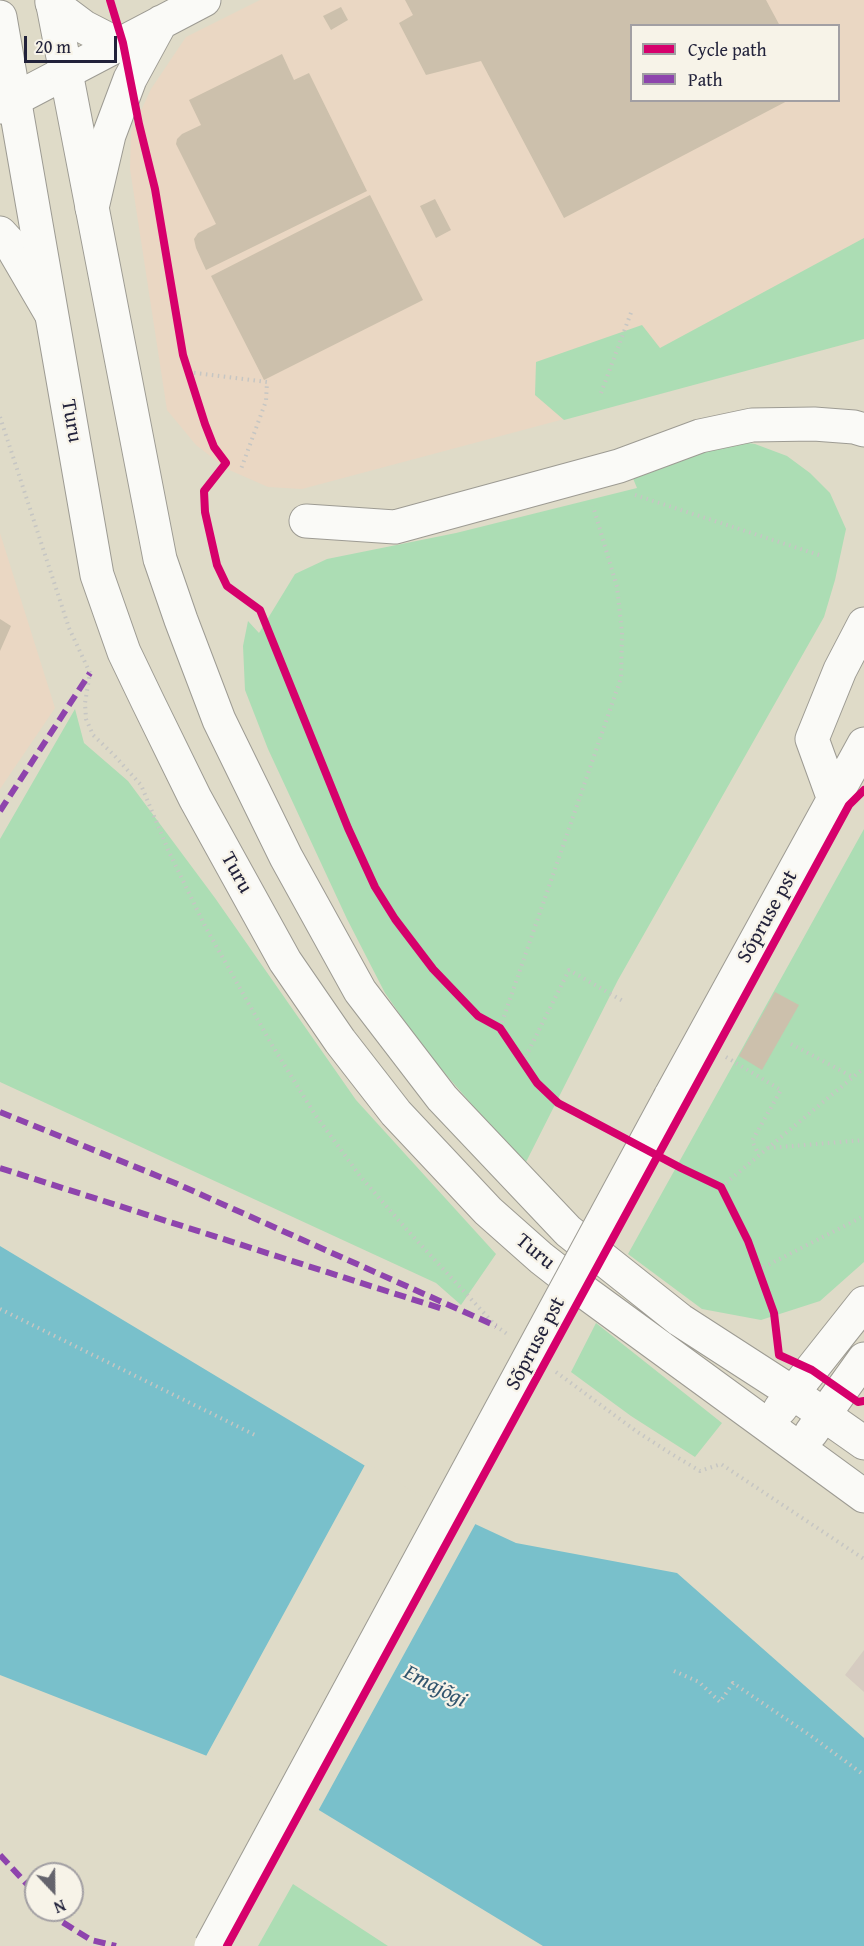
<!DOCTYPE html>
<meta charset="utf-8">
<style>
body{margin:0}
#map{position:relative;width:864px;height:1946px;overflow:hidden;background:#dfdbc8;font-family:"Gentium Book Plus",serif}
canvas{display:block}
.legend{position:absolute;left:630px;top:24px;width:210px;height:78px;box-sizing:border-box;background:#f7f3e8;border:2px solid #a29fa3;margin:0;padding:8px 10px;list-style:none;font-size:18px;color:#22223b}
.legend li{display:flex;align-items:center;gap:12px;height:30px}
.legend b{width:30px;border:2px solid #a29fa3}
.north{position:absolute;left:24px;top:1862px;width:60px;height:60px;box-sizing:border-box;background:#f7f3e8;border:2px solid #a29fa3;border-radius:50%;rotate:158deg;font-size:16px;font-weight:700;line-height:24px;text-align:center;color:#22223b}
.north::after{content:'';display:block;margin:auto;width:21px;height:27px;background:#64636c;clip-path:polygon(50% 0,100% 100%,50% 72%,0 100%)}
.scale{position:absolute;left:24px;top:36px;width:93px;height:27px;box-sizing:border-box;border:3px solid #22223b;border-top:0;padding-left:8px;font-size:18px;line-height:21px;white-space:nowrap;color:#22223b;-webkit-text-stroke:4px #f7f3e8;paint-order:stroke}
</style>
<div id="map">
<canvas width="864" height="1946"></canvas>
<ul class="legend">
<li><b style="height:8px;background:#d6006c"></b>Cycle path</li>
<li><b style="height:8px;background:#8e44ad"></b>Path</li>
</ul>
<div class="north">N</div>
<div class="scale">20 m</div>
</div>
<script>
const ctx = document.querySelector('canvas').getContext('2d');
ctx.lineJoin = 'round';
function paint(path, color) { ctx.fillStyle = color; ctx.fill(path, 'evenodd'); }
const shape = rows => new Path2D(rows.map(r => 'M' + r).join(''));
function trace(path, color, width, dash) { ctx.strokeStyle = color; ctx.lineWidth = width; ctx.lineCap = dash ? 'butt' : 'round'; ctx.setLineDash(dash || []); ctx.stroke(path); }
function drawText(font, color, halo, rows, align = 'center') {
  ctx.font = font + ' "Gentium Book Plus",serif'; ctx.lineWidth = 4.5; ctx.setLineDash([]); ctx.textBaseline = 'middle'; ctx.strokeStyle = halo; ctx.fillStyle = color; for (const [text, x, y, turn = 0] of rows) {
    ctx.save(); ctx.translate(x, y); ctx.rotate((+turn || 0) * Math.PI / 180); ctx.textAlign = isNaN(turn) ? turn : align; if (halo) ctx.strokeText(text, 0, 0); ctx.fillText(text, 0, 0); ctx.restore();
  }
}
paint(shape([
 [260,0,864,0,864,339,302,489,268,487,227,469,196,445,167,410,130,169,131,132,151,89,186,37],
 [632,26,838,26,838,100,632,100],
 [0,533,55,708,0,789]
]), '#ead7c3');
paint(shape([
 [864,1650,864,1692,845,1675]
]), '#d6ccc1');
paint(shape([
 [864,238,864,339,564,420,535,395,536,362,642,325,660,348],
 [724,439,755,444,787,456,810,473,830,493,846,529,835,580,824,617,618,980,525,1164,486,1121,424,1049,385,993,347,919,268,749,245,690,243,646,248,621,259,633,295,574,327,559,456,533,637,488,627,464],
 [75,709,84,743,128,781,215,898,356,1100,496,1254,461,1305,436,1283,0,1082,0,839],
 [864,829,864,1262,820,1301,761,1320,702,1309,628,1254],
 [596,1323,722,1423,695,1457,631,1416,571,1372],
 [293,1884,388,1946,258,1946]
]), '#acddb4');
paint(shape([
 [0,1246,417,1497,516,1543,677,1573,864,1738,864,1946,543,1946,271,1781,0,1675]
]), '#79c0cb');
paint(shape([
 [366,1463,419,1495,477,1521,317,1813,269,1784,205,1758]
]), '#dfdbc8');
paint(shape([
 [405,0,766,0,780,26,632,26,632,100,789,100,564,218,481,61,426,75,399,23,413,15],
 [341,7,348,20,331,30,323,16],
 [282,54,294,80,309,73,367,191,206,270,196,248,194,239,198,233,216,224,176,144,177,139,182,134,201,125,189,100],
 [370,195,423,300,264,380,211,276],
 [435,199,451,230,436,238,420,206],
 [0,619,11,626,0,651],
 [775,992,799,1005,762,1070,739,1056]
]), '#ccc0ac');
const minor = shape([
 [52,3,84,27,119,45],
 [0,107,204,0],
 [92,208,109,135,130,79,161,22],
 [0,233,11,245,50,312]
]);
const secondary = shape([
 [52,0,160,559,181,620,219,720,286,857,360,991,442,1098,568,1231,680,1320,793,1393,864,1443],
 [0,17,97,575,124,652,147,700,195,798,285,961,340,1041,396,1113,488,1211,541,1258,582,1290,864,1496],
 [306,521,395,527,619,466,700,436,752,425,814,424,854,427,864,430],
 [833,797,812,739,840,670,864,624],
 [670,1097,864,744],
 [780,1409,864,1303],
 [811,1433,864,1359]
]);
trace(minor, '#9d9b93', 35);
trace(secondary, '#9d9b93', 35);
trace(shape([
 [188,372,267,382,266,401,241,469],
 [601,393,632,310],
 [0,417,69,628,90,673,85,703,86,719,93,735,113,754,141,785,169,852,206,928,272,1045,314,1113,360,1176,408,1231,496,1326,507,1334],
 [635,495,819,555],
 [500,1028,621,678,622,632,617,587,593,506],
 [791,1044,853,1077],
 [726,1057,781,1090,752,1141,759,1155],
 [523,1062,569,970,623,1001],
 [768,1148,864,1140],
 [721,1187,864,1068],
 [758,1270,864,1216],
 [0,1309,255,1435],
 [556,1372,636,1431,670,1453,700,1471,721,1464,864,1559],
 [674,1671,699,1682,720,1702,733,1683,811,1736,864,1775]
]), '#c6c6c3', 4, [1.5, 4.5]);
trace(minor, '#fafaf7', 33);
trace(secondary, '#fafaf7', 33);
const secondaryBridge = shape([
 [211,1946,670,1097]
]);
trace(secondaryBridge, '#9d9b93', 35, []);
trace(secondaryBridge, '#fafaf7', 33);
trace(shape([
 [0,811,90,673],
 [0,1112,175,1183,496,1326],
 [0,1168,443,1309],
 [0,1855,36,1894],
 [50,1910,59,1920,91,1940,116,1946]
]), '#8e44ad', 6, [12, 6]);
trace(shape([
 [110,0,123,43,139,124,155,189,183,355,205,424,214,447,226,463,204,491,205,512,217,565,227,586,260,610,348,828,375,887,395,919,433,969,478,1016,500,1028,537,1083,558,1103,681,1168,721,1187,748,1241,774,1313,779,1355,812,1370,858,1402,864,1401],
 [227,1946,849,805,864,790]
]), '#d6006c', 8);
drawText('21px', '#22223b', '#f7f3e8', [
 ["Turu",71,421,80],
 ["Turu",236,873,61],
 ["Sõpruse pst",768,917,-61],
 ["Turu",535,1252,40],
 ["Sõpruse pst",536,1344,-62]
]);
drawText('italic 22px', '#31556e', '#f7f3e8', [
 ["Emajõgi",435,1687,27]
]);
</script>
